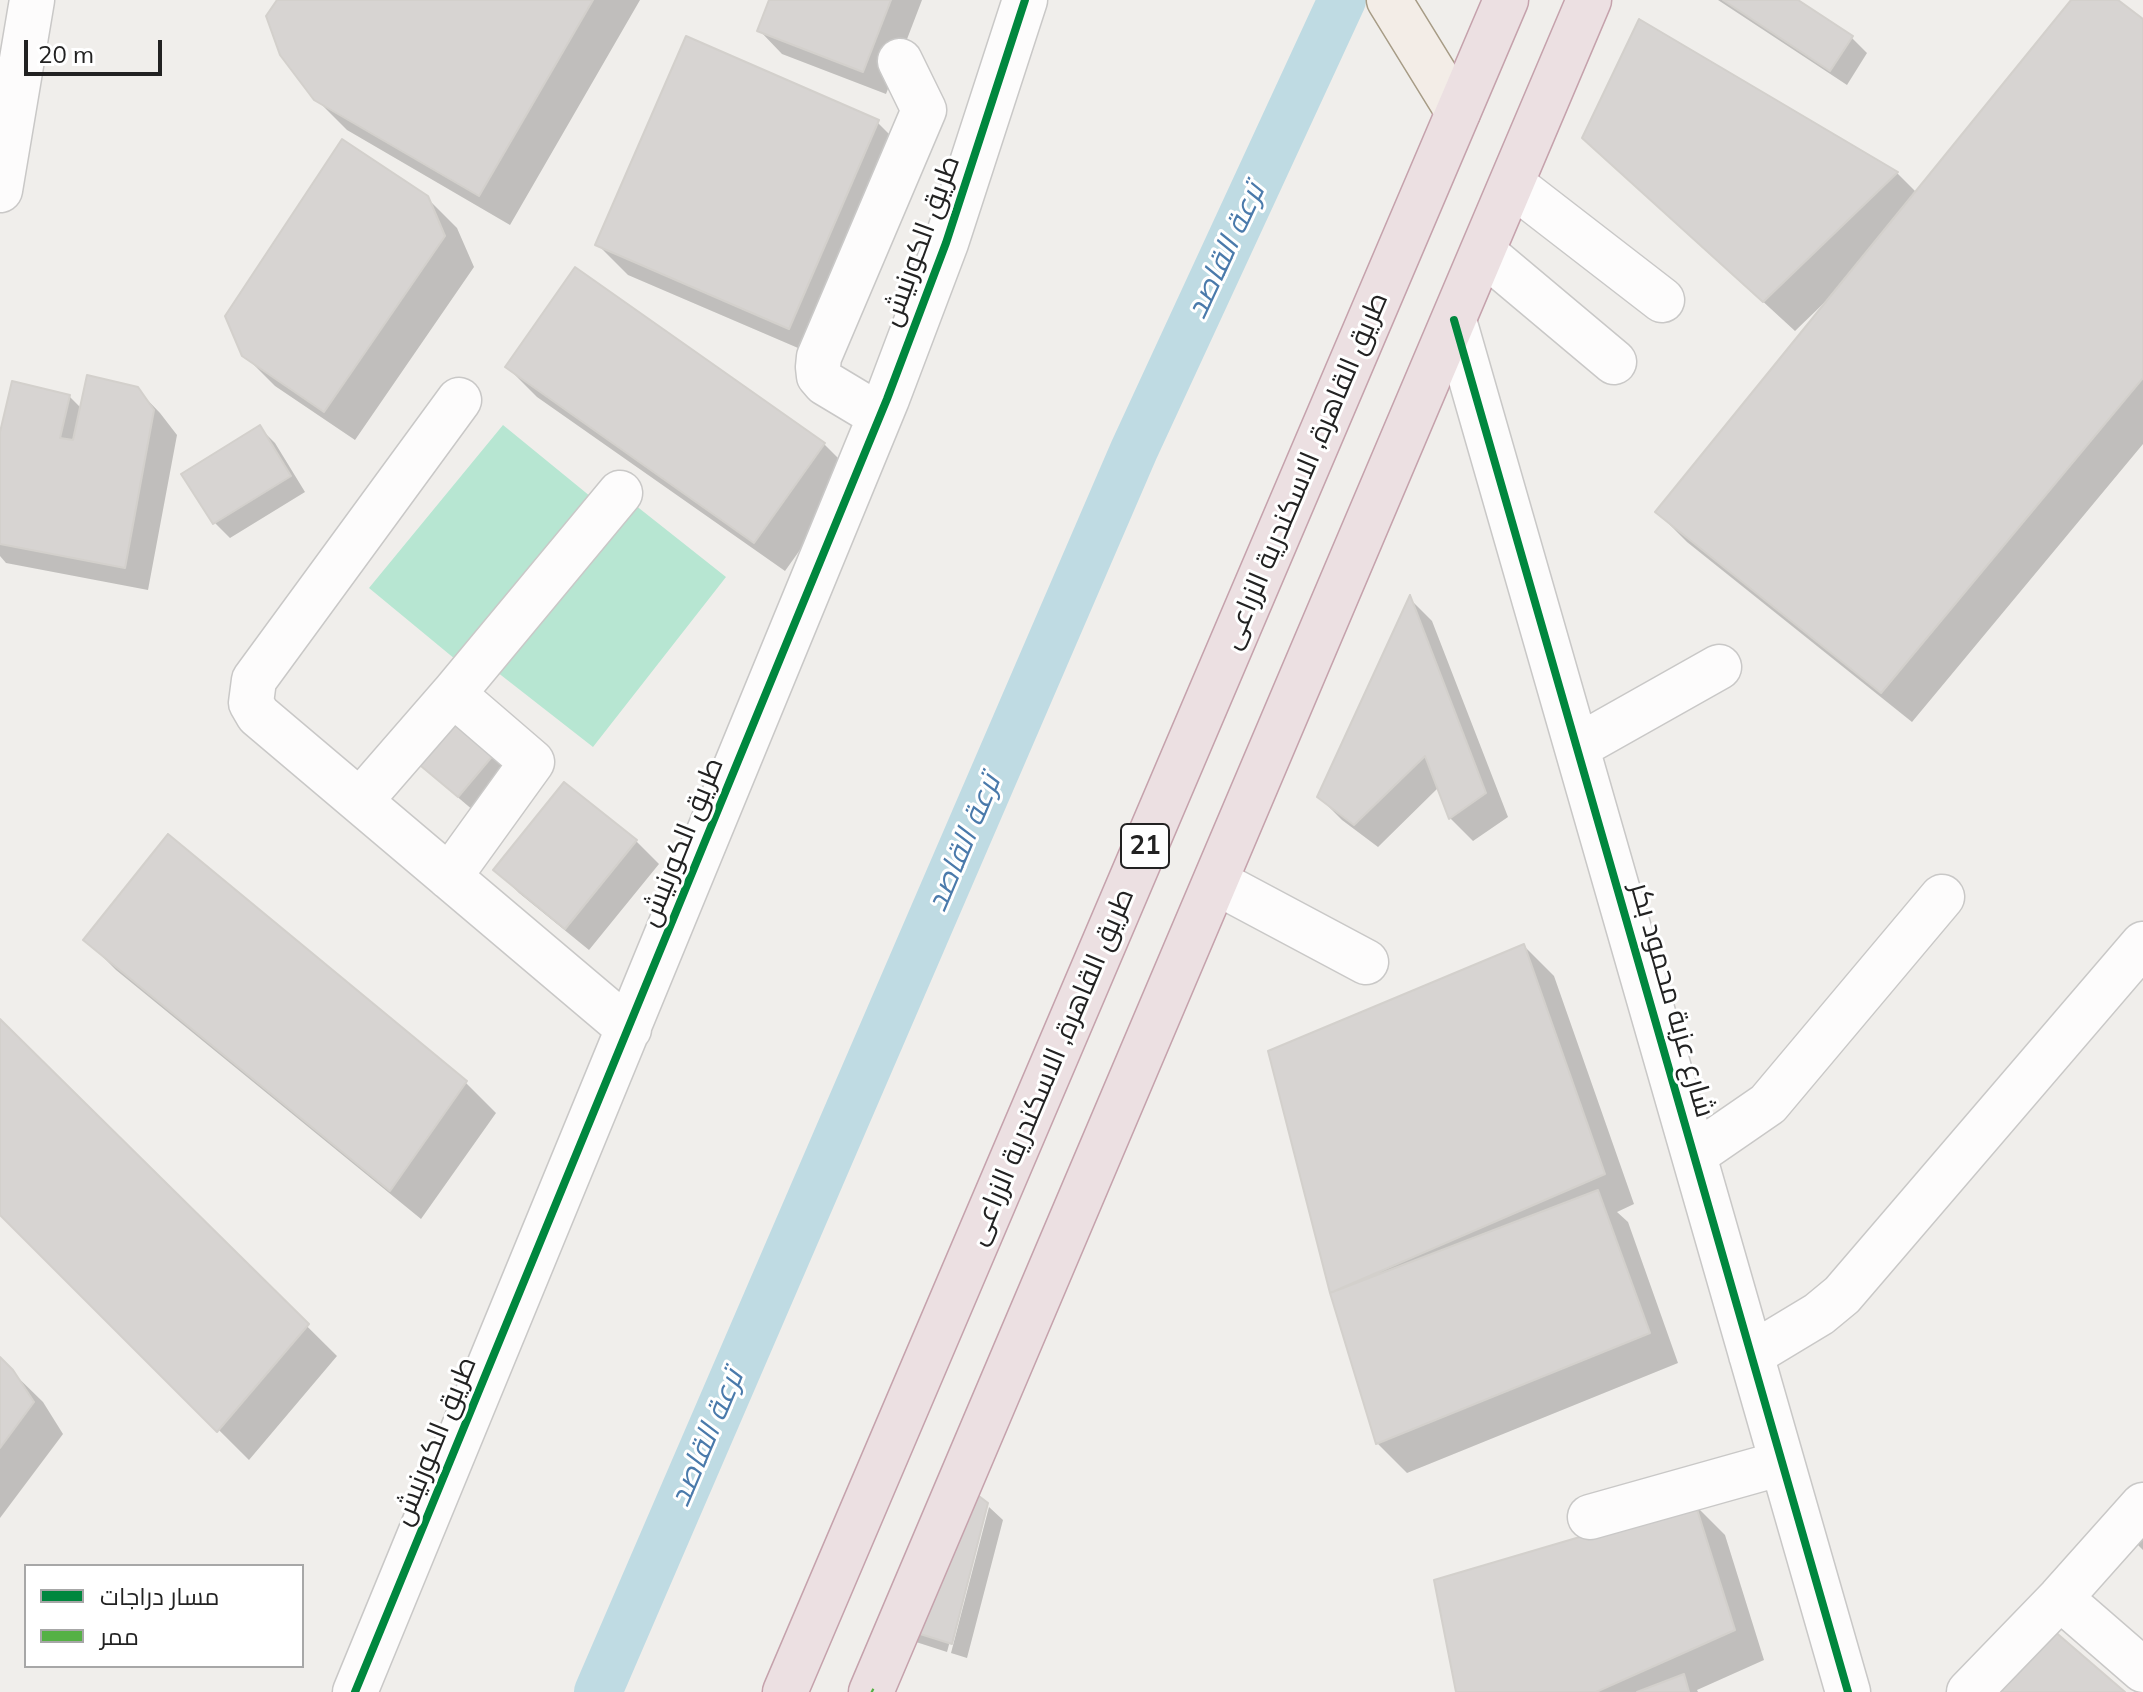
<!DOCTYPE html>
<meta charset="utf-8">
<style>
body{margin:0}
#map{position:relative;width:2143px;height:1692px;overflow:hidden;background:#f0eeeb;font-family:Mulish,Cairo,sans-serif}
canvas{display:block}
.legend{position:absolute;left:24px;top:1564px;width:280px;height:104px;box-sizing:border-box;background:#fff;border:2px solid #a7a7a7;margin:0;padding:10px 14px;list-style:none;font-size:24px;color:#222}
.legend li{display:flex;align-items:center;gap:16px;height:40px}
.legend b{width:40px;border:2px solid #a7a7a7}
.scale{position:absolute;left:24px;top:40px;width:138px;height:36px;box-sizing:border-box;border:4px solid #222;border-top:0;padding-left:10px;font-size:24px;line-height:28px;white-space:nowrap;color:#222;-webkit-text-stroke:6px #fff;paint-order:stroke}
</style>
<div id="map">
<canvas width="2143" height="1692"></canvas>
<ul class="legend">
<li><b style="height:10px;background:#00873e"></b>مسار دراجات</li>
<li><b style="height:10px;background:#55b145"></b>ممر</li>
</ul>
<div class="scale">20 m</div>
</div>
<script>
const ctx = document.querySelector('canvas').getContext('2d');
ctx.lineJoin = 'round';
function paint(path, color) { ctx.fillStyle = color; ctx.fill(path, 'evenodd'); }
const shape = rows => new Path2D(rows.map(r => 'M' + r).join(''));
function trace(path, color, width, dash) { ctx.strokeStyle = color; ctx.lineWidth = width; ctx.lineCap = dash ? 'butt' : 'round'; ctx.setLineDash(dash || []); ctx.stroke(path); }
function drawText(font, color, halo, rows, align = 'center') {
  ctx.font = font + ' Mulish,Cairo,sans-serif'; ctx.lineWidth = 6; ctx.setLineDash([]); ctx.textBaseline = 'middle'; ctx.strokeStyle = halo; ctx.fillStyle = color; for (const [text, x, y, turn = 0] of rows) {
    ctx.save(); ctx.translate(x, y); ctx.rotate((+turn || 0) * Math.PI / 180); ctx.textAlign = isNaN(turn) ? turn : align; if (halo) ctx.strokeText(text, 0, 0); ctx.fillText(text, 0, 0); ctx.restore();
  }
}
paint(shape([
 [503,425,596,501,461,664,369,588],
 [630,501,726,577,593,747,497,672]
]), '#b7e6d2');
paint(shape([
 [279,0,640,0,510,225,347,130,316,99],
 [771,0,922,0,886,94,782,54,759,30],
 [1718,0,1795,0,1852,38,1867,53,1847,85],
 [2073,0,2115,0,2143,21,2143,444,1912,722,1687,542,1657,512,1827,304,1825,302,1795,331,1584,137,1897,173,1917,193],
 [877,122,907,152,819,357,628,275,598,245],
 [427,198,457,228,474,267,355,440,275,386,244,355],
 [507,367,824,444,854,474,785,571,537,397],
 [137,389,160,413,177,435,148,590,6,563,0,556,0,441,69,396,82,409],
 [260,428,275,443,305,492,230,538,215,523],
 [1410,599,1432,621,1508,817,1473,841,1450,818,1439,787,1378,847,1342,820,1319,797],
 [451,709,514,764,474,811,427,771],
 [565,784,636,841,659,864,589,950,519,893,496,870],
 [169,837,466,1083,496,1113,421,1219,116,970,86,940],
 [1524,946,1554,976,1634,1204,1617,1212,1628,1222,1678,1363,1407,1473,1377,1443,1332,1293,1271,1052],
 [0,1022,337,1356,249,1460,0,1212],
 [0,1360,43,1402,63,1434,0,1518],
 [1695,1505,1725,1535,1764,1660,1697,1690,1698,1692,1458,1692],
 [989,1507,1003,1520,967,1658,951,1653],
 [985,1509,947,1652,916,1642,901,1627],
 [2143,1516,2143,1550,2128,1535]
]), '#0003');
trace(shape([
 [598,1692,1134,450,1342,0]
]), '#bfdbe3', 48);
const building = shape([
 [277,0,593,0,479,196,314,100,280,55,266,16,277,0],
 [769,0,891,0,863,72,757,31,769,0],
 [1723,0,1798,0,1853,36,1830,71,1723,0],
 [2071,0,2118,0,2143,19,2143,378,1881,693,1655,512,2071,0],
 [1639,19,1898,172,1763,302,1582,138,1639,19],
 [686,36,879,120,789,329,595,245,686,36],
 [342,139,428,196,445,236,324,412,242,356,225,316,342,139],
 [575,267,825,443,754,543,505,367,575,267],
 [87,375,138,387,154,410,125,568,0,544,0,432,12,381,70,395,60,438,73,440,87,375],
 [260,425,291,476,213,524,181,474,260,425],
 [1410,595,1486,793,1449,819,1425,756,1354,825,1317,797,1410,595],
 [451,706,500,747,458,797,409,756,451,706],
 [564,782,637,840,565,929,493,870,564,782],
 [168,834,467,1081,390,1191,83,940,168,834],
 [1524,944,1605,1174,1330,1293,1268,1051,1524,944],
 [0,1019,309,1324,217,1432,0,1215,0,1019],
 [1598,1190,1650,1333,1376,1444,1330,1293,1598,1190],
 [0,1357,13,1370,34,1402,0,1448,0,1357],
 [971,1490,988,1503,952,1644,898,1627,971,1490],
 [1695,1503,1735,1630,1596,1692,1456,1692,1434,1580,1695,1503],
 [2053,1630,2125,1692,2004,1692,1996,1685,2053,1630],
 [1684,1674,1689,1692,1637,1692,1684,1674]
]);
paint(building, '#d7d4d2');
trace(building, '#d3d0cc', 2);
const minor = shape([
 [1512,184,1662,300],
 [0,190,32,0],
 [1483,252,1614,362],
 [1454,320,1848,1692],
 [459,400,254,680,251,703,258,715,629,1029],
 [880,416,825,383,819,376,818,367,819,357,924,110,900,61],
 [1577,747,1719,667],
 [360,801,453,694,620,493],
 [449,877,532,762,453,694],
 [1216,882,1366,962],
 [1694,1155,1768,1104,1942,897],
 [1751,1355,1819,1314,1842,1295,2143,944],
 [1590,1517,1782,1463],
 [2060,1598,2143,1670],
 [355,1692,887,399,946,243,1025,0],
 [1969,1692,2060,1598,2143,1505]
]);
const major = shape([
 [1389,0,1458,112]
]);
const highway = shape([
 [785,1692,1506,0],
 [871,1692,1589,0]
]);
trace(minor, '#c9c8c7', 47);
trace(major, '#a79c86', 47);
trace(highway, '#c5a2ac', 47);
trace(minor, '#fdfcfc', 44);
trace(major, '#f3ede7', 44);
trace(highway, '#ece0e2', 44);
trace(shape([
 [871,1691,873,1692]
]), '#55b145', 6, [12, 6]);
trace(shape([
 [1454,320,1848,1692],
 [355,1692,887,399,946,243,1025,0]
]), '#00873e', 8);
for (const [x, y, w] of [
 [1145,846,48]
]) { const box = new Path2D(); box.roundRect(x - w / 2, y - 22, w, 44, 6); ctx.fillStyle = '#fff'; ctx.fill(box); trace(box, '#222', 2); }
drawText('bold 26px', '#222', null, [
 ["21",1145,846]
]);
drawText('28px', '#222', '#fff', [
 ["طريق الكورنيش",921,241,-70],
 ["طريق القاهرة, الاسكندرية الزراعى",1305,471,-67],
 ["طريق الكورنيش",682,842,-68],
 ["شارع عزبة محمود بكر",1672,1000,74],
 ["طريق القاهرة, الاسكندرية الزراعى",1051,1067,-67],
 ["طريق الكورنيش",435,1441,-68]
]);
drawText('italic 30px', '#4a7aab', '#fff', [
 ["ترعة القاصد",1226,251,-65],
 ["ترعة القاصد",964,843,-67],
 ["ترعة القاصد",707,1438,-67]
]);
</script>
